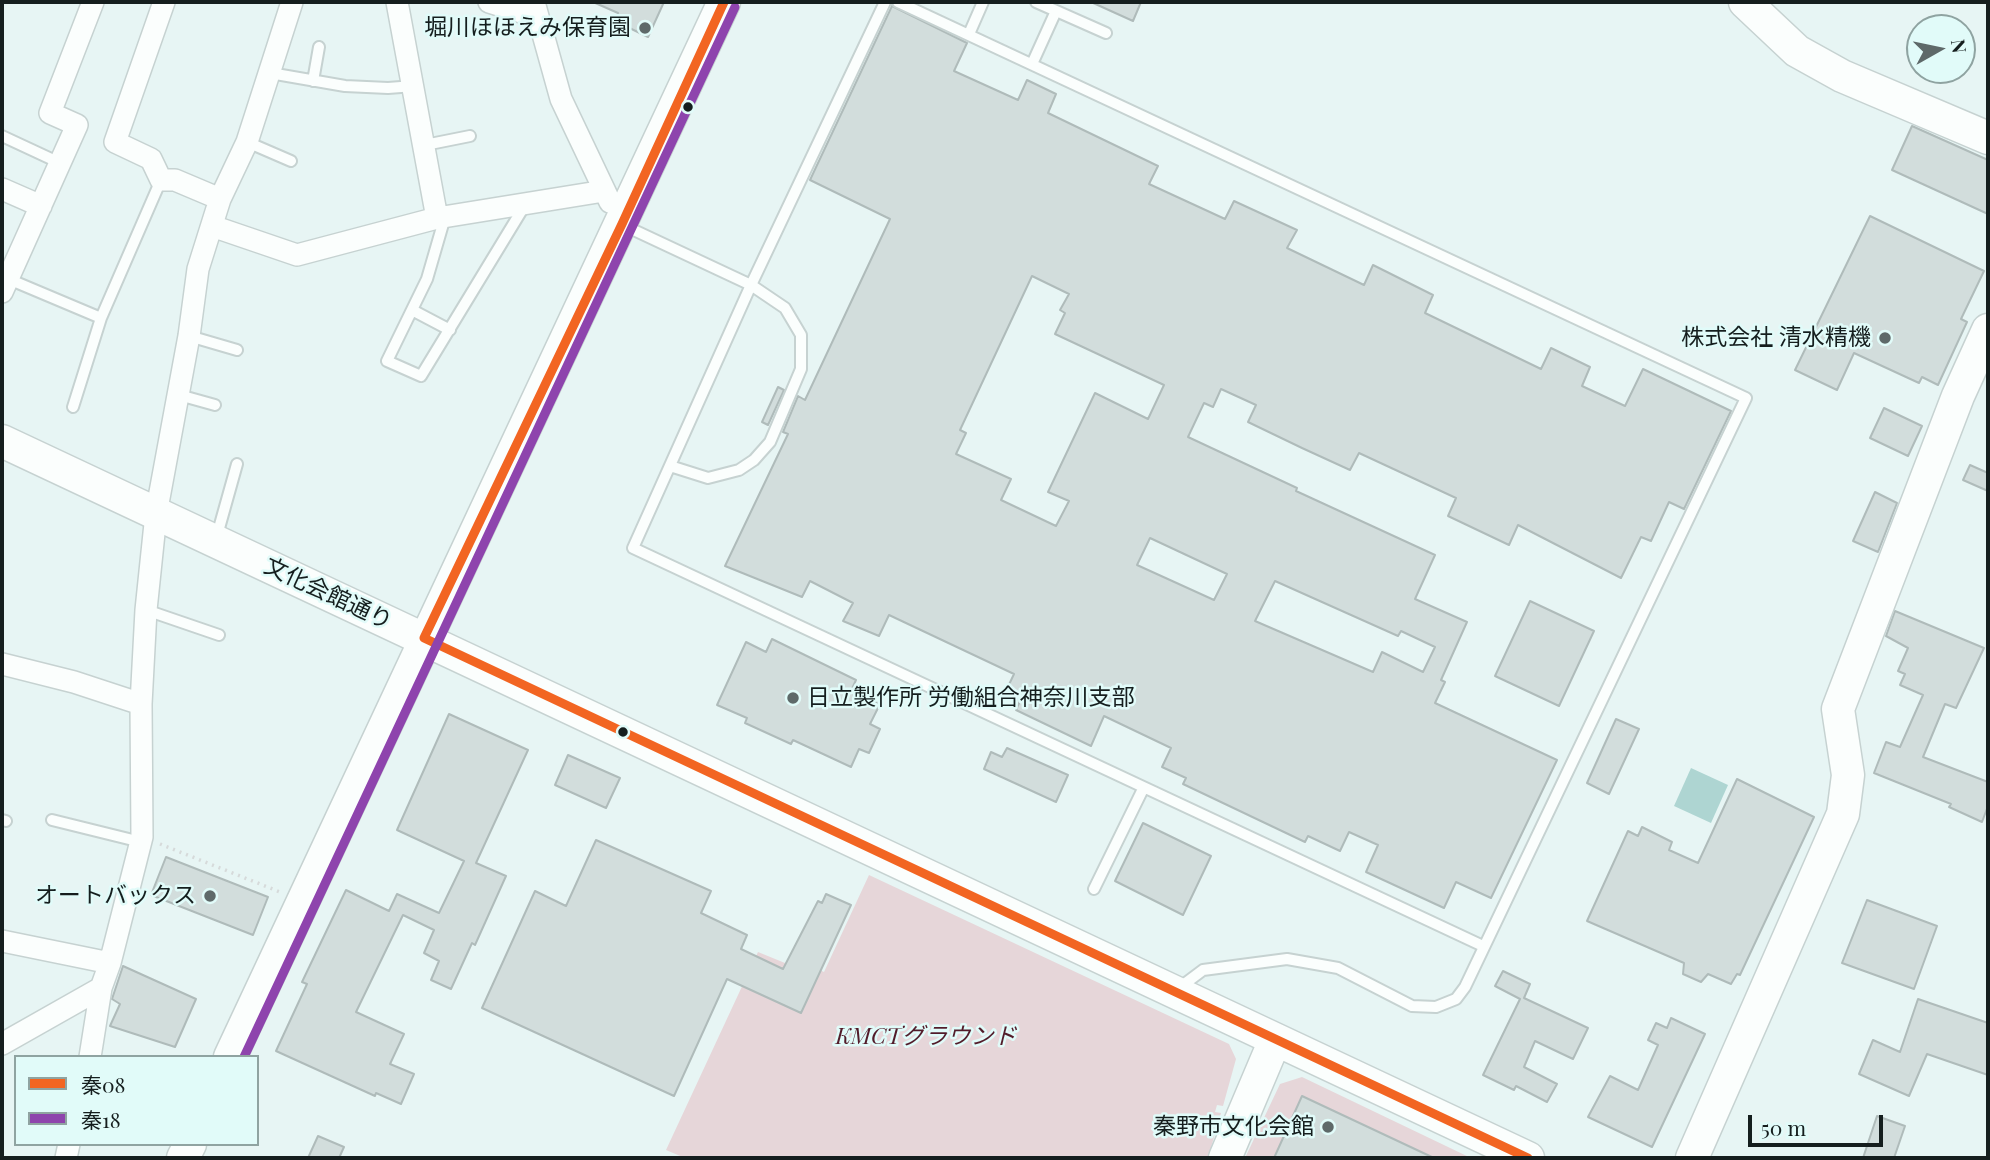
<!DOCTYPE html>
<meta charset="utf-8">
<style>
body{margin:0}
#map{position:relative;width:1990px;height:1160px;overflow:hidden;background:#e7f5f4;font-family:"Playfair Display","Noto Sans JP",serif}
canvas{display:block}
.frame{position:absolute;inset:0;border:4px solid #151e1e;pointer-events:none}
.legend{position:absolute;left:14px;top:1055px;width:245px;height:91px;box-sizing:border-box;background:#e1fbf9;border:2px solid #8fa3a1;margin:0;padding:9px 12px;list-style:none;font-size:21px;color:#151e1e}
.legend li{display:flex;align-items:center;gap:14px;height:35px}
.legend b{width:35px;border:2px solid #8fa3a1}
.north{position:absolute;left:1906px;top:14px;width:70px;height:70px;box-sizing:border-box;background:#e1fbf9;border:2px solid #8fa3a1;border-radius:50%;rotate:81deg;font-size:19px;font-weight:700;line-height:28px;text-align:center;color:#151e1e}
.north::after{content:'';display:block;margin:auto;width:24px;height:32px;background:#5e6969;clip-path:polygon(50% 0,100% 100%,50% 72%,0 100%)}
.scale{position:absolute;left:1748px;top:1115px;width:135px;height:32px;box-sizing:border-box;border:4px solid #151e1e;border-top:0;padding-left:9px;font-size:21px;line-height:24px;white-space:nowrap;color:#151e1e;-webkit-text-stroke:5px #e1fbf9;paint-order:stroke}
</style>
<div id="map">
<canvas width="1990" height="1160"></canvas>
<div class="frame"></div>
<ul class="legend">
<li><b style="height:9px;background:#f26522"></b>秦08</li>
<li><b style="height:9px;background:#8e44ad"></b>秦18</li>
</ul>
<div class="north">N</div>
<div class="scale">50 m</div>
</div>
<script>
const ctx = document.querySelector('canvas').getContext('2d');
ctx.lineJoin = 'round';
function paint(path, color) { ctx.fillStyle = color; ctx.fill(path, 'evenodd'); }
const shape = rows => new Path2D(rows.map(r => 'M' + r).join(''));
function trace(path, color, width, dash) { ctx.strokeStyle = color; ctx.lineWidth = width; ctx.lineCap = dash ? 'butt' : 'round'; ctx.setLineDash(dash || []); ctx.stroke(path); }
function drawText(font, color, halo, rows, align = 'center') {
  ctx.font = font + ' "Playfair Display","Noto Sans JP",serif'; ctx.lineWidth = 5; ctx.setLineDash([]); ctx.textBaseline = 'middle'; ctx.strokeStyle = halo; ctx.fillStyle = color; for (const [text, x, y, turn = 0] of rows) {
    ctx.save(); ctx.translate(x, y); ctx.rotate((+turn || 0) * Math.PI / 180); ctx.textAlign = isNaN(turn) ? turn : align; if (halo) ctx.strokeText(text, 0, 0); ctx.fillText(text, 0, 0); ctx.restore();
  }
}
paint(shape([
 [869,875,1229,1044,1236,1059,1223,1106,1217,1105,1215,1112,1221,1113,1208,1158,685,1158,666,1150,758,952,807,972,810,966,824,972],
 [1302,1077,1471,1158,1245,1158,1280,1084]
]), '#e6d6d9');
paint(shape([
 [1691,768,1728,785,1711,823,1674,806]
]), '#aed5d2');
const building = shape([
 [593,2,664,2,648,37,615,21,618,13,593,2],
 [1091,2,1141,2,1133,21,1091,2],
 [892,6,967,43,954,71,1018,100,1027,80,1056,94,1048,113,1158,166,1149,184,1225,219,1234,201,1297,230,1287,248,1364,285,1373,265,1433,295,1425,313,1541,369,1551,348,1590,367,1582,386,1625,406,1643,369,1731,411,1684,509,1669,502,1651,541,1641,537,1621,578,1518,525,1509,545,1448,516,1456,498,1359,453,1350,470,1302,448,1248,422,1256,405,1221,389,1213,407,1204,403,1188,437,1297,488,1296,491,1435,555,1415,599,1467,622,1441,680,1445,682,1435,703,1557,760,1491,898,1456,882,1444,908,1366,872,1378,845,1349,832,1340,851,1308,836,1305,842,1183,784,1186,778,1162,767,1171,748,1104,716,1091,746,1016,710,1020,701,1005,693,1014,674,889,615,879,636,843,621,853,603,810,581,802,597,725,566,788,434,783,432,798,396,805,400,890,219,810,180,892,6],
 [1032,276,1069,294,1060,310,1065,313,1055,334,1164,385,1148,419,1095,393,1048,492,1069,501,1056,526,1001,500,1011,479,956,454,966,433,960,430,1032,276],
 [1150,538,1227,574,1214,600,1137,565,1150,538],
 [1275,581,1398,636,1401,631,1435,647,1423,672,1382,652,1373,672,1255,621,1275,581],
 [1912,126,1988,160,1988,214,1892,170,1912,126],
 [1870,216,1984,271,1961,319,1967,322,1938,385,1922,377,1919,383,1854,353,1837,390,1795,370,1870,216],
 [778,387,784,390,768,425,762,422,778,387],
 [1884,408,1922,426,1908,456,1870,438,1884,408],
 [1970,465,1988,473,1988,491,1963,480,1970,465],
 [1875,492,1897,503,1878,552,1853,541,1875,492],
 [1530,601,1594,631,1559,706,1495,676,1530,601],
 [1895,611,1984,648,1956,708,1945,704,1923,757,1988,782,1988,806,1982,822,1949,807,1951,804,1874,773,1886,742,1900,747,1923,695,1900,685,1905,674,1898,671,1908,648,1886,636,1895,611],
 [772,639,856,680,851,691,880,704,870,724,880,729,869,753,859,749,851,767,793,740,791,744,745,723,747,718,717,705,746,642,766,652,772,639],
 [449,714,528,750,476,863,506,876,475,945,472,943,451,989,431,980,439,961,424,953,434,930,403,915,356,1012,404,1034,390,1064,414,1074,401,1104,376,1093,375,1096,276,1051,307,984,302,982,346,890,389,911,397,894,439,913,464,861,397,830,449,714],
 [1616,719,1639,729,1609,794,1587,783,1616,719],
 [1007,748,1068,775,1056,802,984,769,991,752,1002,757,1007,748],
 [568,755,620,778,606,808,555,785,568,755],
 [1737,779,1814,817,1740,975,1737,974,1731,984,1708,974,1701,982,1683,974,1684,963,1587,921,1628,831,1638,836,1642,827,1672,842,1669,850,1698,863,1737,779],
 [1143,823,1211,856,1183,915,1115,881,1143,823],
 [596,840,711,891,701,913,747,935,741,949,783,969,818,901,822,903,826,894,851,905,801,1013,727,979,674,1096,482,1008,535,891,566,906,596,840],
 [166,857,268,897,253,935,151,895,166,857],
 [1867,900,1937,926,1914,989,1842,963,1867,900],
 [123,966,196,999,175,1047,110,1026,120,1004,112,999,123,966],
 [1503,971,1530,984,1524,998,1588,1028,1573,1059,1535,1041,1524,1067,1557,1084,1547,1102,1516,1086,1514,1090,1483,1075,1520,999,1495,986,1503,971],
 [1918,999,1988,1023,1988,1075,1927,1054,1909,1096,1859,1074,1873,1040,1900,1052,1918,999],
 [1671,1018,1705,1034,1652,1147,1588,1117,1610,1076,1638,1090,1658,1045,1648,1040,1656,1023,1667,1028,1671,1018],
 [1302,1096,1434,1158,1274,1158,1302,1096],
 [1877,1116,1905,1126,1894,1158,1863,1158,1877,1116],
 [318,1136,344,1147,339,1158,308,1158,318,1136]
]);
paint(building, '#d2dddc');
trace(building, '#afbbba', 2);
const lane = shape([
 [885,2,751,285,633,548,1483,946],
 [898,2,1746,398,1465,987,1456,999,1436,1007,1412,1006,1338,968,1287,959,1203,970,1179,988],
 [1036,2,1106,33],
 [969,34,983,2],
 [1032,64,1056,11],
 [270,73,345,86,388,88,414,86],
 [313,81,319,47],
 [2,136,60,163],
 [247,142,291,161],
 [425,145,470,136],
 [445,217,427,279,387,361,421,376,525,205],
 [623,225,751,285,785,308,801,335,801,369,770,442,754,460,739,470,708,478,670,466],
 [6,278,101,318],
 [412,310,450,330],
 [189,336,237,350],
 [179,395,215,405],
 [73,407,101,318,161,180],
 [216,539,237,464],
 [146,610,219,635],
 [2,820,6,821],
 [52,820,141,842],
 [1094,889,1143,789]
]);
const street = shape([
 [164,2,115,142,151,159,161,180,175,180,220,199],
 [397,2,437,218],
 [489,2,537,17],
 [534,2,561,99,610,202],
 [2,189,41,206],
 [212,226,297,255,437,218,604,191],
 [2,292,77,125,50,113,93,2],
 [2,664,74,682,141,704],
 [2,941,110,963],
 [2,1044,101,988],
 [90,1057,101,988,110,963,142,837,141,704,146,610,156,514,189,336,198,269,220,199,247,142,292,2],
 [66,1158,69,1144]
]);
const secondary = shape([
 [1745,2,1797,51,1842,76,1988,138],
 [2,441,1528,1158],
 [230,1057,724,2],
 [183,1158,190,1144],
 [1225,1158,1275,1040],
 [1692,1158,1843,814,1848,775,1838,709,1958,396,1988,330]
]);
trace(lane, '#c6d2d1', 14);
trace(street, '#c6d2d1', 24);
trace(secondary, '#c6d2d1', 35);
trace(shape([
 [160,844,280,892]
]), '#d6dada', 3.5, [2, 5]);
trace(lane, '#fbfefd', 10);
trace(street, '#fbfefd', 21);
trace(secondary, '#fbfefd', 32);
trace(shape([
 [724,2,622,224,424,638,1528,1158]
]), '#f26522', 9);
trace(shape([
 [244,1057,735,7]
]), '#8e44ad', 9);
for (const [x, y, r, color] of [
 [645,28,7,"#5e6969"],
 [688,107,6,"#151e1e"],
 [1885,338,7,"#5e6969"],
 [793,698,7,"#5e6969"],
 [623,732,6,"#151e1e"],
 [210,896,7,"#5e6969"],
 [1328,1127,7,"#5e6969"]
]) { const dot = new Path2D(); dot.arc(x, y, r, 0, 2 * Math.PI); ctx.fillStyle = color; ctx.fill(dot); trace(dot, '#e1fbf9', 2.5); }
drawText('23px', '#151e1e', '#e1fbf9', [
 ["堀川ほほえみ保育園",631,28],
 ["株式会社 清水精機",1871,338],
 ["日立製作所 労働組合神奈川支部",807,698,"left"],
 ["オートバックス",196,896],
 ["秦野市文化会館",1314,1127]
], 'right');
drawText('23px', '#151e1e', '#e1fbf9', [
 ["文化会館通り",328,594,25]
]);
drawText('italic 23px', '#521c2a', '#e1fbf9', [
 ["KMCTグラウンド",926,1037]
]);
</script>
